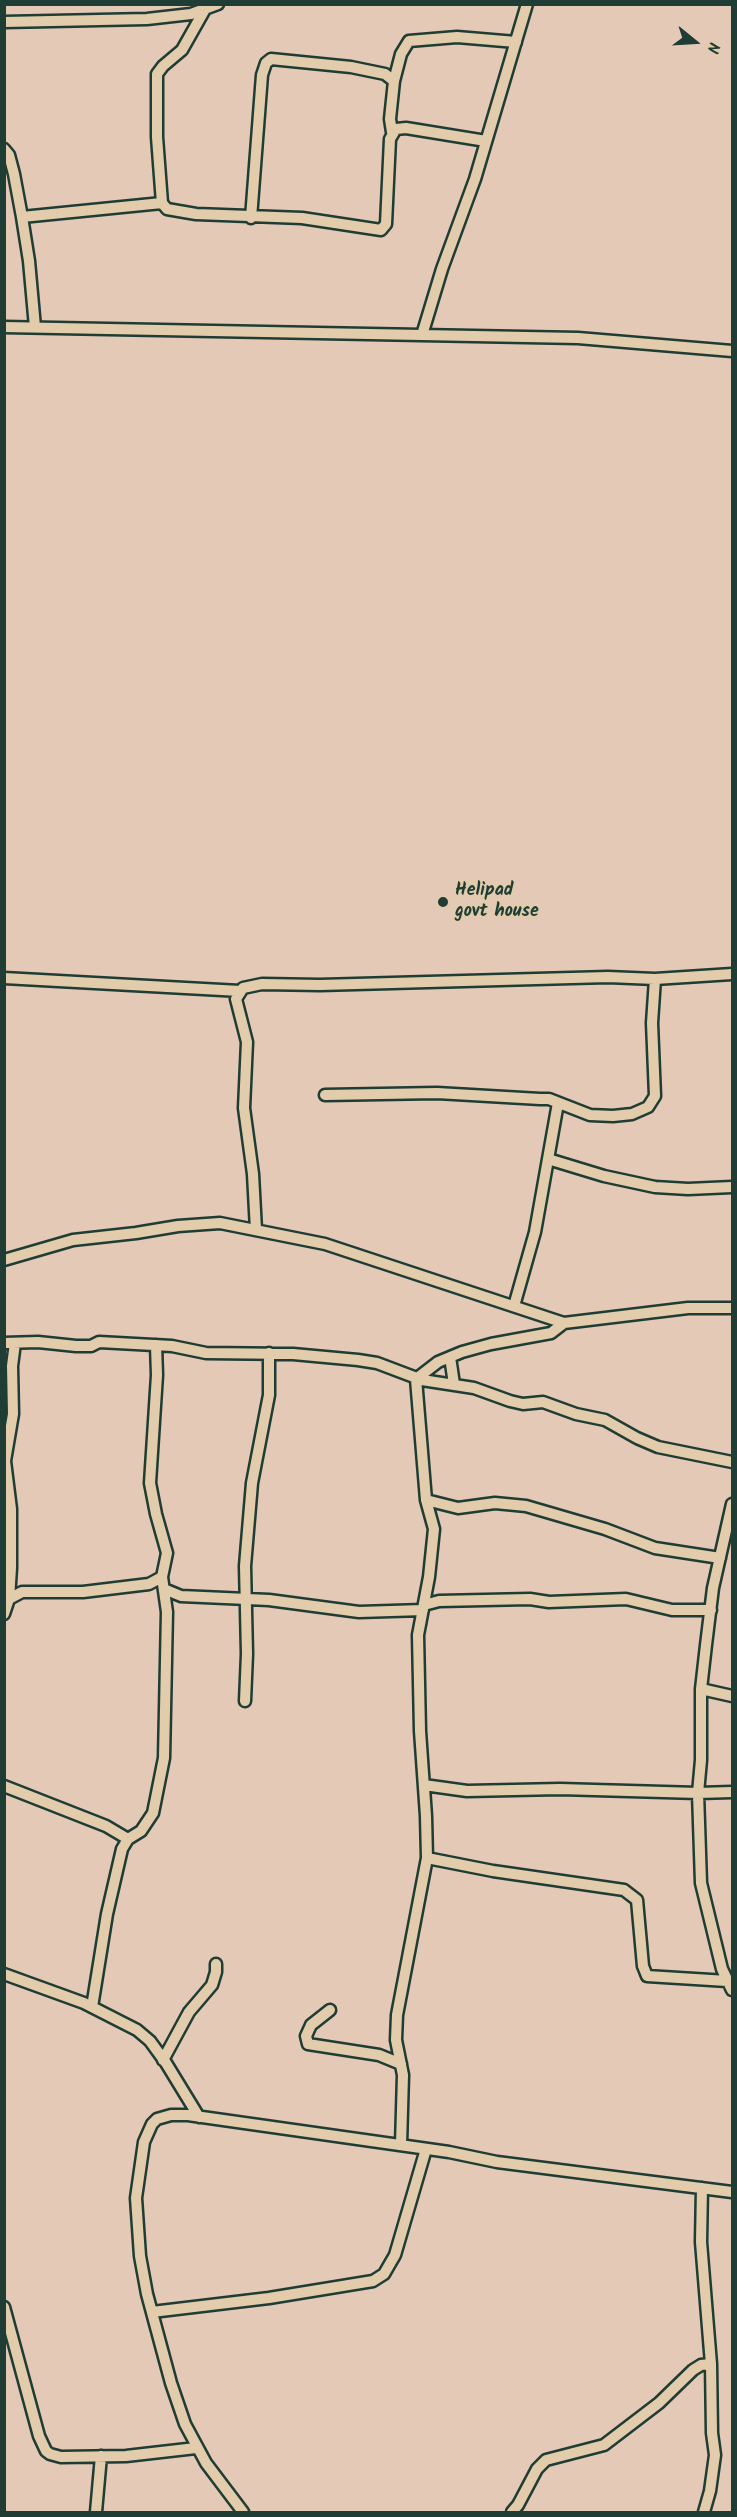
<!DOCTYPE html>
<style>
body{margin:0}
#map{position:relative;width:737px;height:2517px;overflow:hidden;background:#e4c9b6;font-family:Kalam,sans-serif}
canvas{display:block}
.frame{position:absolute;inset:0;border:6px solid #1f3d34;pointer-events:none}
.north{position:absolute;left:665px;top:12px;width:60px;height:60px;-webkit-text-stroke:4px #e2ccac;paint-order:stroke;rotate:108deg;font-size:16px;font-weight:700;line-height:24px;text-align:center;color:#1f3d34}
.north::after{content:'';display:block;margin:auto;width:21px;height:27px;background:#1f3d34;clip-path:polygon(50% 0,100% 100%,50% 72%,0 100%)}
</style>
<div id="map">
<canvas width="737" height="2517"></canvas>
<div class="frame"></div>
<div class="north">N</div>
</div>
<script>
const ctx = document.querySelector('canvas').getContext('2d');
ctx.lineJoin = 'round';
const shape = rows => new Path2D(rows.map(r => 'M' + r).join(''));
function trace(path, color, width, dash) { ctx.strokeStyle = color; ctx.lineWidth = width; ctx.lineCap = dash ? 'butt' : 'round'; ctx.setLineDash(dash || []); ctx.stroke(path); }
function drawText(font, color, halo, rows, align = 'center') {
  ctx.font = font + ' Kalam,sans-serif'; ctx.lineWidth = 5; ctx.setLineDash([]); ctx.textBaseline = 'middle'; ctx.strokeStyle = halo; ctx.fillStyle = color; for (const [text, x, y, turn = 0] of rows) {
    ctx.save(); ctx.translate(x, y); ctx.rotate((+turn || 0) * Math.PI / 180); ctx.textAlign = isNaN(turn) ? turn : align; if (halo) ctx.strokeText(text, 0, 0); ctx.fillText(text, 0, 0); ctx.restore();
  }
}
const minor = shape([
 [204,11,182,50,163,66,157,74,157,137,162,203,167,209,196,214,302,218,381,230,386,224,390,139,396,129,406,128,486,141],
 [4,22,147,19,191,14,218,4],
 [392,132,390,119,394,81,401,54,409,41,457,37,516,42],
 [4,149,9,155,14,174,22,217,29,261,35,327],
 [22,217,162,203],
 [251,218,262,75,266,63,271,59,351,67,385,74,394,81],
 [4,327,578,338,732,351],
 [422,335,442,269,475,179,527,4],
 [4,978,240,991],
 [325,1095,437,1093,540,1099,549,1099,590,1115,613,1116,632,1114,648,1107,655,1096,652,1023,655,979,732,974],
 [548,1159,604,1176,655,1187,688,1189,732,1187],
 [256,1230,253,1174,244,1108,247,1042,236,999,243,988,262,984,320,985,608,977,655,979],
 [4,1260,73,1240,136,1233,178,1226,220,1223,325,1244,564,1323,688,1308,732,1308],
 [514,1306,535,1232,558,1103],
 [4,1343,38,1342,76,1346,91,1346,99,1342,172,1346,206,1353,293,1354,358,1360,377,1363,422,1380,474,1388,510,1401,523,1404,543,1402,576,1414,605,1420,637,1438,658,1447,732,1462],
 [450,1357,454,1384],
 [426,1500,458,1508,495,1503,526,1506,605,1529,655,1548,720,1558],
 [164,1589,181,1596,269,1600,359,1612,423,1610],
 [9,1599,22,1592,83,1592,149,1584,162,1577],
 [424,1605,439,1601,530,1599,549,1602,626,1599,672,1610,711,1610],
 [4,1614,9,1599,11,1568,11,1509,5,1461,13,1414,12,1366,15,1343],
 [701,1689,732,1696],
 [245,1701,247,1654,245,1566,252,1483,269,1395,269,1353],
 [424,1785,467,1791,560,1789,698,1793,701,1760,701,1689,706,1645,713,1588,732,1504],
 [4,1786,106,1826,128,1839],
 [732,1792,698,1793,701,1883,722,1969,732,1990],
 [427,1858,426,1816,420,1731,418,1635,429,1577,434,1529,426,1500,416,1379,438,1362,462,1352,491,1344,551,1333,564,1323],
 [4,1974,84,2003,137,2030,150,2041,166,2063,199,2117],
 [92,2007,107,1914,122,1849,128,1839,141,1831,153,1813,164,1758,167,1612,162,1577,167,1553,156,1514,150,1483,157,1375,156,1345],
 [330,2010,311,2025,306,2036,308,2044,379,2055,401,2064],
 [163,2060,189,2012,212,1985,216,1972,216,1964],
 [401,2145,403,2075,396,2040,397,2015,427,1858,493,1871,624,1890,637,1900,643,1966,647,1976,727,1981],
 [702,2188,701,2242,711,2364,712,2433,715,2455,710,2491,704,2512],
 [4,2307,39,2436,46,2451,50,2454,61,2457,126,2456,196,2448],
 [152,2312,269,2298,373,2281,384,2274,395,2255,426,2149],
 [96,2512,101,2456],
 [243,2512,206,2463,185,2424,171,2383,147,2294,140,2256,136,2198,144,2142,152,2124,157,2119,171,2115,188,2115,449,2152,497,2162,732,2192],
 [512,2512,518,2505,537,2469,546,2460,604,2445,659,2403,693,2370,701,2365,711,2364]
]);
trace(minor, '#1f3d34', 15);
trace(minor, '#e2ccac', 10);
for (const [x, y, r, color] of [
 [443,902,6,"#1f3d34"]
]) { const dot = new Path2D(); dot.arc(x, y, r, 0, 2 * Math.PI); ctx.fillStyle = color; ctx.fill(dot); trace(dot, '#e2ccac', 2); }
drawText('bold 18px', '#1f3d34', '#e2ccac', [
 ["Helipad",455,892],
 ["govt house",455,913]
], 'left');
</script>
